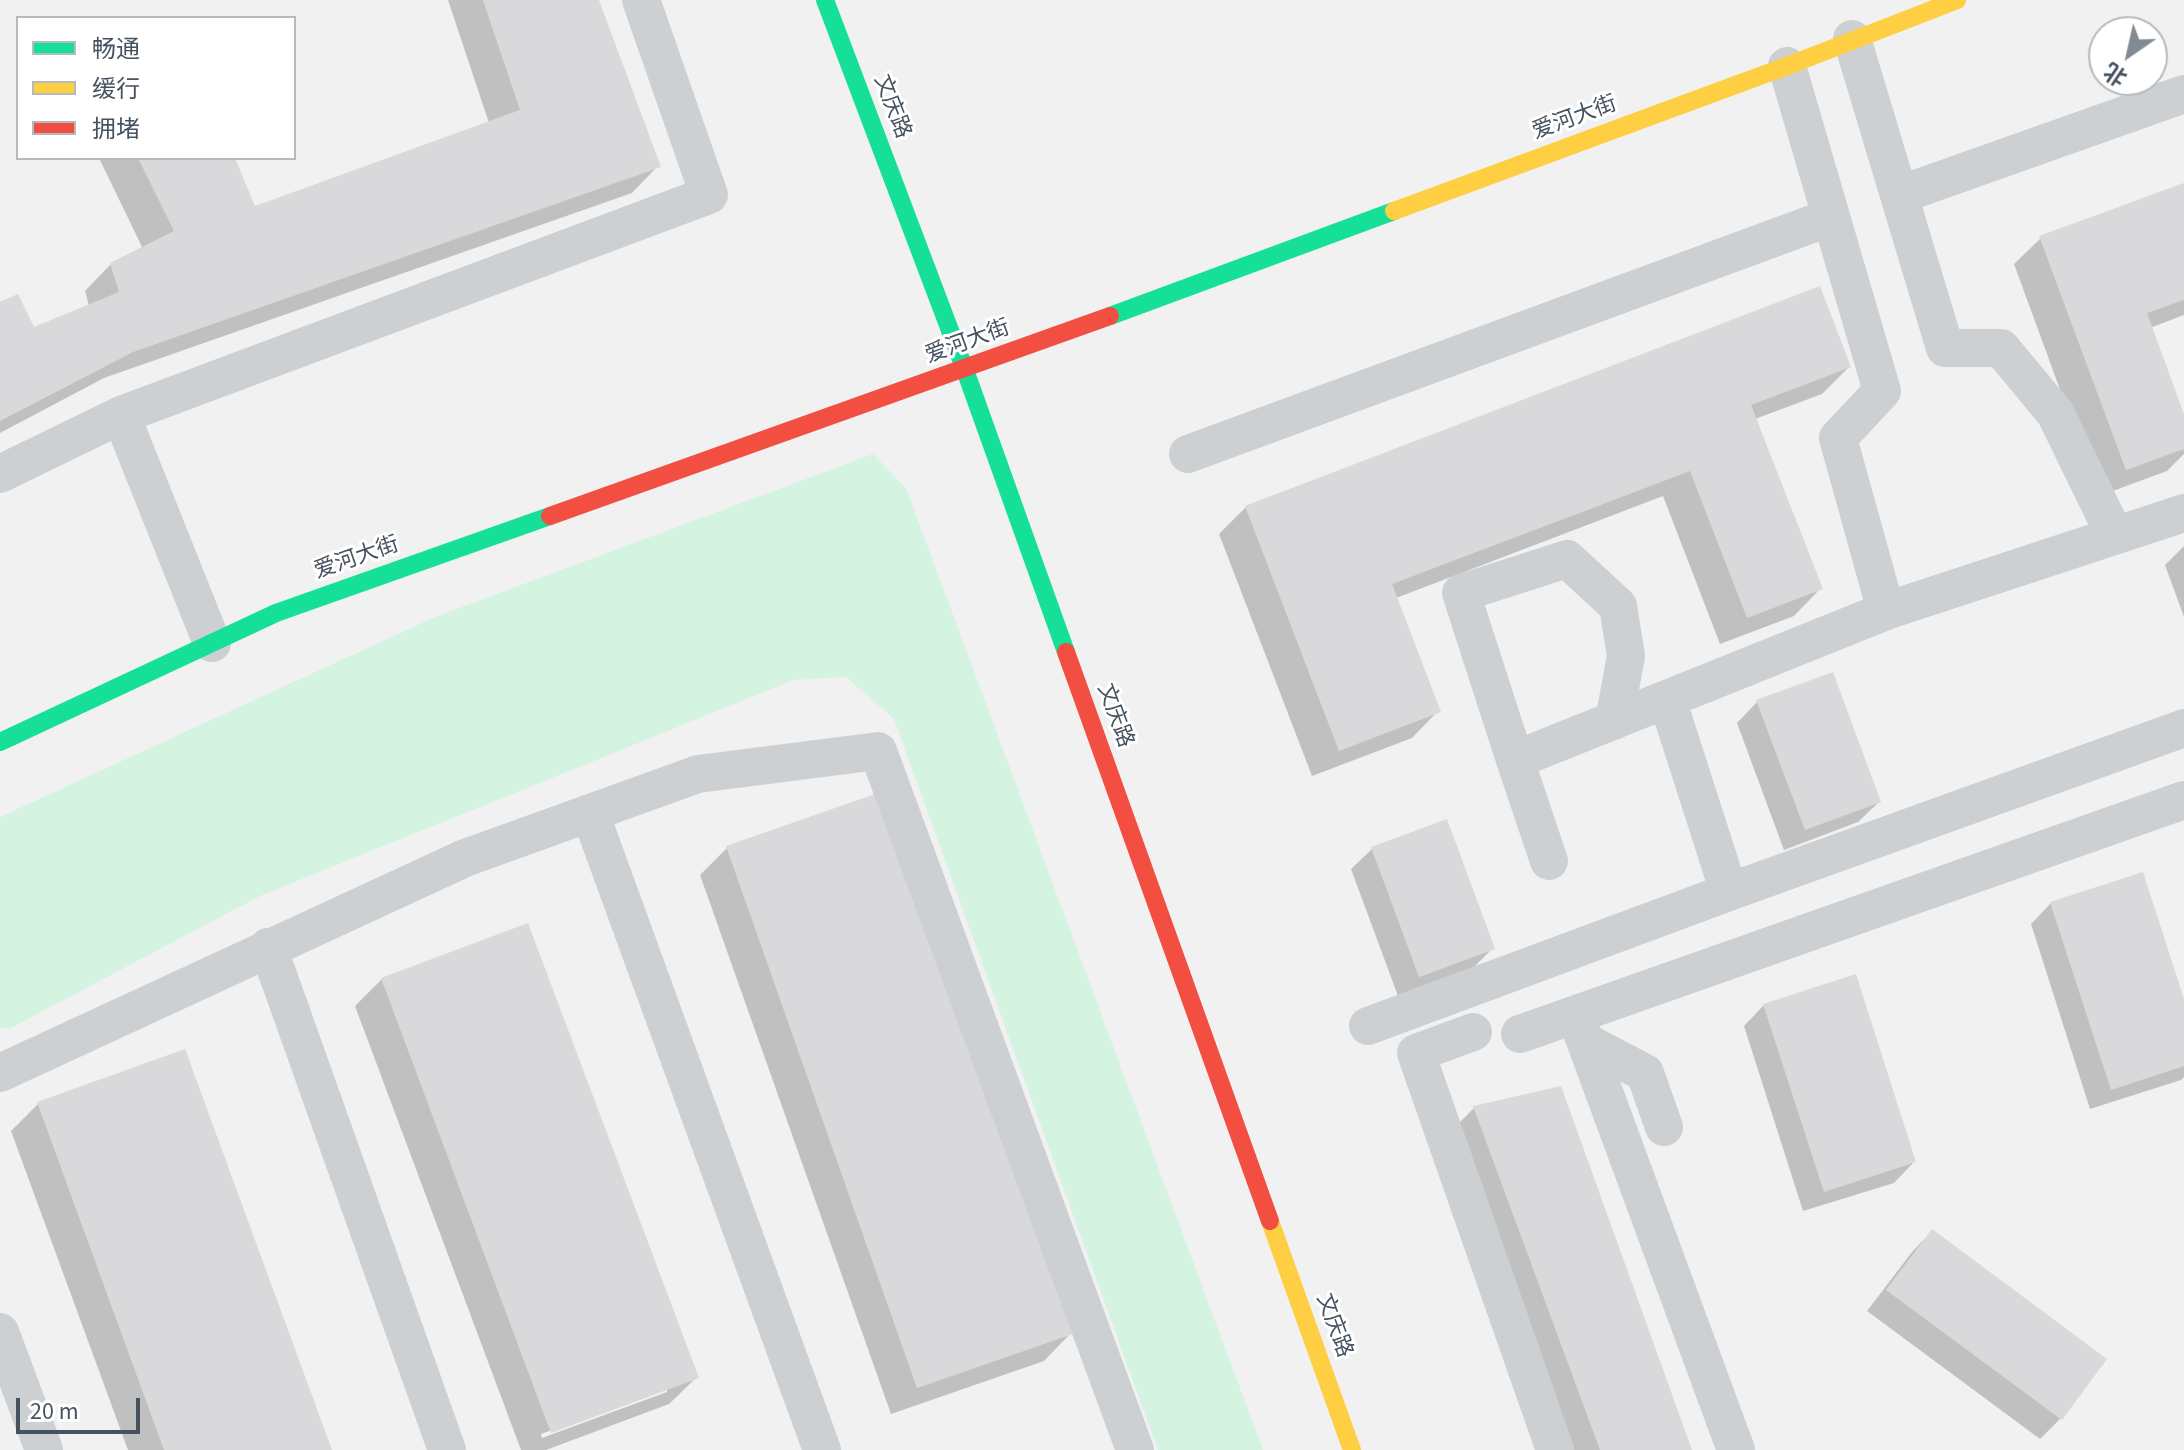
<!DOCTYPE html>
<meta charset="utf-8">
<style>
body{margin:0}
#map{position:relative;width:2184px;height:1450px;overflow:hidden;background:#f2f1f1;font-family:"Source Sans 3","Noto Sans SC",sans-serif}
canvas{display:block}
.legend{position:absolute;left:16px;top:16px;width:280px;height:144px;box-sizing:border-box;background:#fff;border:2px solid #b5babf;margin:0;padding:10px 14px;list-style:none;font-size:24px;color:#465260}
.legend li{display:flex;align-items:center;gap:16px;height:40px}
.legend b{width:40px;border:2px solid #b5babf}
.north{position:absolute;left:2088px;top:16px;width:80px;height:80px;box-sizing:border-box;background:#fff;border:2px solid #b5babf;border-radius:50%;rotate:214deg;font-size:22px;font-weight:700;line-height:32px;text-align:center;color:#465260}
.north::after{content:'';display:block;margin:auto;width:28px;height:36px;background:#828a93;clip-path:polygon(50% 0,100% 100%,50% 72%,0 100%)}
.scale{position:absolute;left:16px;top:1398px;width:124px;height:36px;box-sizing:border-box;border:4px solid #465260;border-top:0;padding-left:10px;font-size:24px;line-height:28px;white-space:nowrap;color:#465260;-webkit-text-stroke:6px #fff;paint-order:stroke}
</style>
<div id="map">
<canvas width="2184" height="1450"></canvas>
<ul class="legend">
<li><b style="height:10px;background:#16e098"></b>畅通</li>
<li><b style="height:10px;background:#ffcf43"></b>缓行</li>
<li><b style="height:10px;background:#f24e42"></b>拥堵</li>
</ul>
<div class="north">北</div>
<div class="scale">20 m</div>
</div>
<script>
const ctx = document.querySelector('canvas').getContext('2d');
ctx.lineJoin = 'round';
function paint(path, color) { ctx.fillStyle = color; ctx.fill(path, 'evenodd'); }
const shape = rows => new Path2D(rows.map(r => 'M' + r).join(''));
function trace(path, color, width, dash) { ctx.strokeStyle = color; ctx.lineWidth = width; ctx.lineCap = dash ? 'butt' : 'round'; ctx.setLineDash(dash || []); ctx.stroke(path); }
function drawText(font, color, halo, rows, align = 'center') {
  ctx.font = font + ' "Source Sans 3","Noto Sans SC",sans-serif'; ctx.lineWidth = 6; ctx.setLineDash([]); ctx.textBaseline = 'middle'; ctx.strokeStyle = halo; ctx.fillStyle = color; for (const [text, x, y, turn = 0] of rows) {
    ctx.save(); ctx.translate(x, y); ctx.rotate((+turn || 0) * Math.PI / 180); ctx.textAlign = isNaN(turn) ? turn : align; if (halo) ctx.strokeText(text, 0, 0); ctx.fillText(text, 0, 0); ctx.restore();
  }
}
paint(shape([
 [873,454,906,488,1263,1450,1158,1450,894,719,846,677,794,680,260,896,11,1028,0,1028,0,817,435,617]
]), '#d4f3e1');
paint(shape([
 [448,0,597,0,658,166,632,193,104,378,0,433,0,305,33,329,89,306,85,291,111,264,143,249,99,158,233,158,254,208,489,123],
 [2184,185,2184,315,2150,328,2184,419,2184,454,2167,471,2099,496,2014,264,2041,238],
 [1849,367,1822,394,1755,419,1820,589,1794,616,1720,644,1663,496,1396,598,1438,711,1412,738,1312,776,1219,534,1246,507],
 [2184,546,2184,617,2165,565],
 [1757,702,1879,802,1858,822,1784,850,1737,723],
 [727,848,1070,1334,1044,1361,891,1414,700,875],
 [1372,849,1493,948,1472,969,1398,996,1351,869],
 [2051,903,2184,1006,2184,1077,2181,1080,2090,1109,2031,924],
 [382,979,696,1378,669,1404,546,1450,521,1450,355,1006],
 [667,1388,667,1392,542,1438,541,1434],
 [1764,1005,1914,1162,1894,1183,1803,1211,1744,1026],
 [38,1104,330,1450,128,1450,11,1131],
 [1474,1108,1690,1450,1564,1450,1447,1135],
 [1932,1231,2061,1418,2040,1439,1867,1311,1912,1252]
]), '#0003');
paint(shape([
 [483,0,599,0,661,167,133,352,0,421,0,302,18,294,34,327,119,292,110,263,174,231,138,158,235,158,255,206,520,110],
 [2184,183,2184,300,2147,313,2184,414,2184,449,2126,470,2039,236],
 [1820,286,1851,367,1751,405,1823,589,1747,618,1690,471,1392,584,1441,712,1339,751,1245,506],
 [1833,672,1881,802,1805,830,1756,700],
 [881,792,1073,1334,917,1388,726,846],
 [1447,819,1495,949,1419,977,1371,847],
 [2143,872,2184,999,2184,1066,2111,1090,2050,902],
 [528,923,699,1378,551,1433,381,978],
 [1856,974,1916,1162,1824,1192,1763,1004],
 [185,1049,332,1450,164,1450,37,1102],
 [1561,1086,1692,1450,1600,1450,1473,1106],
 [1932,1229,2107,1359,2062,1420,1886,1290]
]), '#d9d9db');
trace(shape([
 [1852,39,1945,348,2001,348,2055,413,2115,536],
 [1899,195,2184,94],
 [1188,454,1831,217],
 [0,474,121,415],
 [1886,611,2184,513],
 [212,643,121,415,709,195,641,0],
 [1614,721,1626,656,1618,606,1567,559,1461,593,1515,760,1667,699,1886,611,1838,438,1882,391,1787,66],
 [1515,760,1549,861],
 [590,813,822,1450],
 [1729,892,2184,728],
 [268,947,447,1450],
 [1576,1016,1736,1450],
 [1368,1026,1729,892,1667,699],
 [1473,1032,1416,1053,1555,1450],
 [1520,1034,2184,800],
 [1586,1042,1645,1073,1664,1127],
 [0,1073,465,858,698,774,878,751,1135,1450],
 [0,1332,44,1450]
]), '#cdd0d2', 38);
trace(shape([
 [825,0,965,370,1066,652],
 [1110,316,1394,211],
 [0,742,276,613,550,516]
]), '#16e098', 18);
trace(shape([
 [1394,211,1787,66,1957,0],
 [1270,1221,1352,1450]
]), '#ffcf43', 18);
trace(shape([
 [550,516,1110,316],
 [1066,652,1270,1221]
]), '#f24e42', 18);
drawText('22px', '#465260', '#fff', [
 ["文庆路",891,107,69],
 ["爱河大街",1575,119,-20],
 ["爱河大街",968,343,-20],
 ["爱河大街",357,559,-19],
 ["文庆路",1114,716,70],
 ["文庆路",1333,1326,70]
]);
</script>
